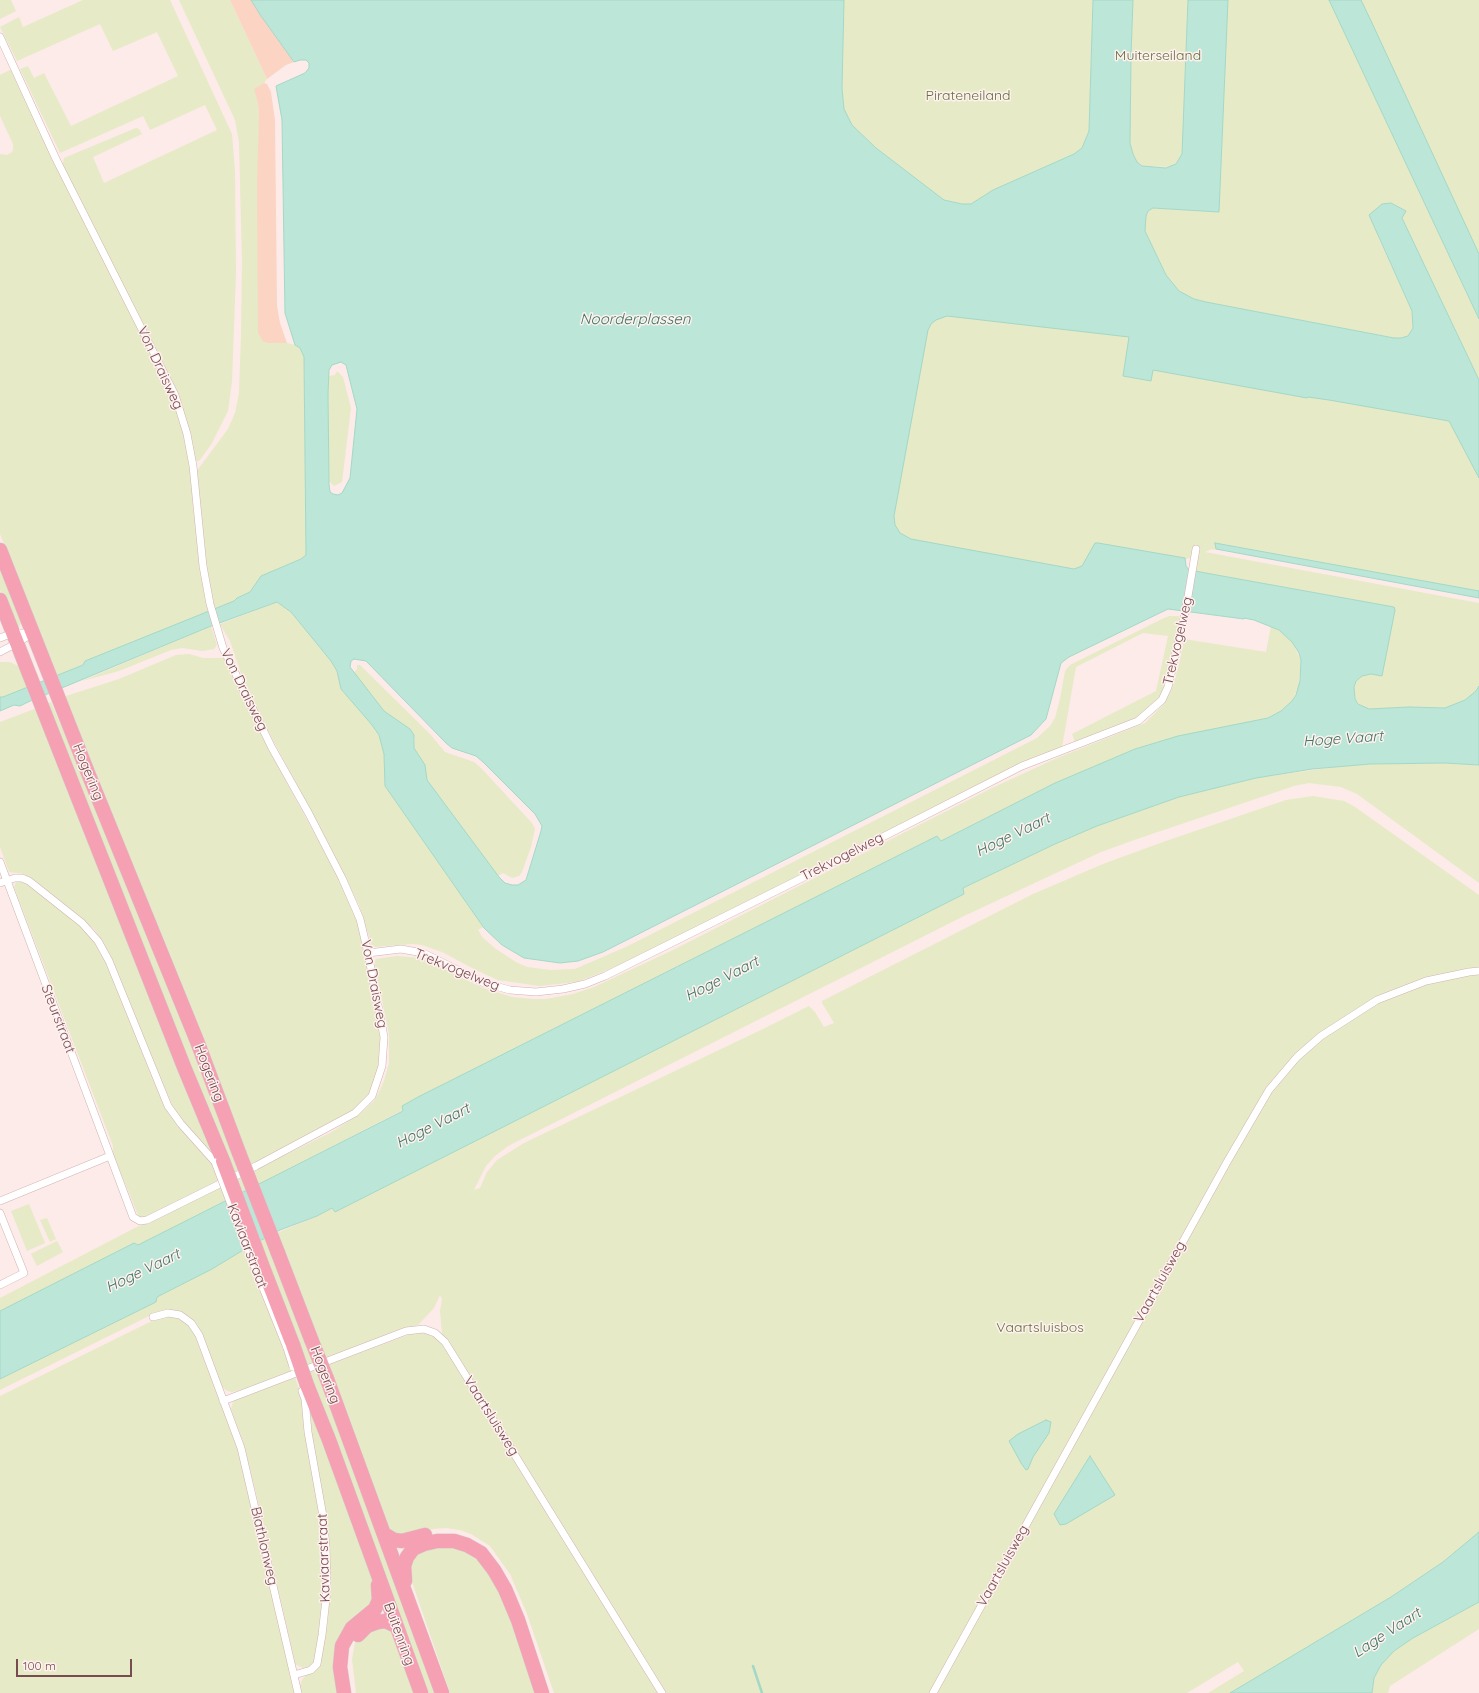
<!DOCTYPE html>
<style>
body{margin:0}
#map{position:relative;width:1479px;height:1693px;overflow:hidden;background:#fcebe8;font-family:Quicksand,sans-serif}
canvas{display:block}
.scale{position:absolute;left:16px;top:1659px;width:116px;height:18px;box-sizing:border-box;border:2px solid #774c51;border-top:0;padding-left:5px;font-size:12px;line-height:14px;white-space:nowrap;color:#774c51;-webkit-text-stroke:3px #fff1ef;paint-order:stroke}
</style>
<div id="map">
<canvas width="1479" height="1693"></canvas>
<div class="scale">100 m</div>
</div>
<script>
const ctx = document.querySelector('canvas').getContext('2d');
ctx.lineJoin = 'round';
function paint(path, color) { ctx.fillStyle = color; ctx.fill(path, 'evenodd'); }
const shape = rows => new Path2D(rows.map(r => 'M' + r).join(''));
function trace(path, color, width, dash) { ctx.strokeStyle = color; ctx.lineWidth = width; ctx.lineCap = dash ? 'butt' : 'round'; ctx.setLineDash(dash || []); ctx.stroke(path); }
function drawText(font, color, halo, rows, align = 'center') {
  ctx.font = font + ' Quicksand,sans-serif'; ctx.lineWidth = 3; ctx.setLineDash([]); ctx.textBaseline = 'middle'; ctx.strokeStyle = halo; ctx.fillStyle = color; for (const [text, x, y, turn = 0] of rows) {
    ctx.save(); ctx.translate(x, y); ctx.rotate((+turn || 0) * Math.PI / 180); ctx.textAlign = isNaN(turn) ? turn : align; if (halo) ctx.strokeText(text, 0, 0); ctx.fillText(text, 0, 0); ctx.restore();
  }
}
paint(shape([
 [0,0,11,0,16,11,0,19],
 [83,0,170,0,232,134,235,171,236,272,232,381,228,411,212,443,200,460,198,461,195,461,177,394,169,374,62,166,64,158,136,128,139,129,142,134,93,157,104,183,217,130,205,105,150,130,143,116,60,153,20,69,28,66,34,78,44,73,71,126,178,76,157,32,113,51,100,24,17,61,0,27,19,17,23,27],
 [179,0,230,0,267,79,264,83,255,89,258,103,259,114,258,333,283,342,295,345,300,348,304,357,306,555,301,559,261,576,250,592,237,598,234,601,215,609,207,573,196,472,228,429,235,413,239,393,241,336,242,262,239,142,235,120],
 [844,0,1093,0,1089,131,1082,148,1074,154,993,190,971,204,962,204,944,200,876,148,852,125,844,109,842,88],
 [1133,0,1188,0,1182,154,1180,160,1171,167,1143,166,1137,162,1133,154,1130,143,1131,55],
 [1228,0,1329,0,1479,319,1479,380,1402,218,1405,211,1391,203,1382,204,1379,239,1412,311,1413,328,1408,336,1401,338,1394,338,1206,302,1194,299,1179,291,1166,275,1145,231,1146,216,1148,211,1153,208,1219,212],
 [1361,0,1479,0,1479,254,1437,166],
 [12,69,172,397,184,436,190,467,201,574,208,612,85,661,83,665,55,676,0,534,0,154,7,155,12,152,13,149,13,144,0,116,0,75],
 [929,310,1132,335,1450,418,1479,473,1479,593,1216,548,1216,550,1212,549,1205,552,1479,603,1479,686,1476,691,1465,700,1445,708,1409,707,1369,709,1363,708,1355,699,1354,687,1356,681,1362,676,1371,674,1394,607,1194,571,1197,555,1184,560,1081,572,886,537],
 [337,371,343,377,351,408,342,482,334,486,329,481,328,394,329,376,335,375],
 [0,566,22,622,19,627,16,627,12,621,0,590],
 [277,602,291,612,331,661,337,671,341,689,372,725,379,735,384,754,385,786,483,927,478,930,483,938,496,949,516,962,527,967,550,970,575,969,628,946,1037,738,1050,726,1055,718,1060,699,1065,671,1070,665,1162,619,1169,616,1179,616,1180,619,1165,687,1160,697,1149,709,1137,718,1075,742,1072,734,1156,691,1168,636,1143,633,1076,667,1062,747,654,949,610,969,577,982,539,986,498,980,476,970,442,952,422,945,413,944,373,947,372,946,359,905,330,847,247,691,230,641,220,624],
 [211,626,217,645,214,649,203,651,182,648,171,650,119,671,82,681],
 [1271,626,1285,634,1292,642,1301,660,1299,687,1292,701,1281,711,1268,718,1254,722,1161,741,1135,749,1055,783,941,841,937,836,418,1097,402,1106,403,1110,257,1185,138,1245,134,1243,0,1311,0,1298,133,1229,330,1133,360,1114,374,1101,378,1094,384,1081,389,1063,389,1034,375,967,375,961,376,959,397,956,421,958,483,988,512,997,533,999,546,999,573,994,594,987,671,951,992,788,1057,758,1145,723,1162,706,1171,691,1179,665,1184,639,1266,652],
 [189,654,203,658,224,658,288,785,349,897,363,941,384,1054,372,1090,360,1105,350,1113,250,1167,63,697,119,679,176,655],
 [0,662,10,662,20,667,28,687,3,698,0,697],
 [357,665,360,665,430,734,445,752,474,762,481,768,532,823,535,829,531,847,522,872,519,876,512,878,503,873,498,876,427,780,425,765,414,748,415,738,410,729,384,711,354,673,357,669],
 [51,702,76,760,242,1171,233,1175,45,705],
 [37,708,219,1164,175,1111,157,1071,109,953,95,930,74,912,34,880,24,874,9,872,0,847,0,722],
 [1445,763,1479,765,1479,883,1357,794,1341,787,1309,783,1294,786,1137,839,1101,852,964,916,508,1146,495,1156,486,1166,474,1190,480,1188,487,1172,497,1160,524,1143,761,1030,809,1006,815,1012,824,1027,834,1023,822,1003,822,1001,1033,894,1103,864,1163,842,1286,800,1313,796,1344,801,1355,807,1479,895,1479,1532,1443,1562,1391,1597,1230,1693,1208,1693,1244,1671,1238,1662,1187,1693,554,1693,527,1614,510,1574,490,1546,471,1534,460,1530,446,1528,433,1529,403,1537,390,1530,327,1365,416,1332,426,1333,438,1339,455,1363,442,1334,440,1311,442,1299,440,1295,434,1308,418,1325,325,1359,277,1233,317,1216,332,1208,335,1212,964,894,963,888,1055,844,1097,826,1179,797,1256,778,1334,767,1370,764],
 [23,881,73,920,93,938,105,958,163,1103,181,1127,213,1164,219,1182,147,1218,140,1218,138,1215,116,1161,113,1154,113,1146,14,887,16,882],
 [29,1204,45,1243,27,1251,11,1211],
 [47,1218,56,1239,50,1242,40,1220],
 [268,1237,316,1362,306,1366,259,1242],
 [57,1241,63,1252,37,1266,31,1254],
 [245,1249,292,1371,241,1390,232,1392,227,1391,222,1387,197,1324,190,1317,172,1310,153,1314,0,1390,0,1379,156,1302,157,1297,212,1269],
 [160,1317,175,1317,183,1321,192,1328,238,1448,295,1693,0,1693,0,1396],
 [318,1369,437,1693,426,1693,309,1372],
 [295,1377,302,1398,322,1526,325,1584,316,1660,313,1666,303,1668,295,1664,294,1658,256,1493,243,1442,231,1409,233,1402,238,1398],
 [307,1394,374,1580,376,1599,347,1628,342,1693,301,1693,300,1686,302,1680,305,1676,317,1669,320,1666,328,1618,331,1580,327,1522,309,1420],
 [456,1543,490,1566,540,1693,450,1693,409,1573,412,1556,417,1551],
 [1479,1602,1479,1629,1390,1686,1388,1693,1372,1693,1374,1678,1381,1665,1394,1651,1413,1638],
 [391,1627,417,1693,356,1693,352,1659,355,1643,358,1638,371,1628]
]), '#e6eac6');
paint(shape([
 [230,0,251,0,261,16,294,62,286,65,267,79],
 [264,83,267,84,271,92,275,120,277,306,280,323,287,343,268,343,263,341,258,333,257,185,259,114,258,103,254,89]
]), '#fbd4c3');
const water = shape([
 [251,0,844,0,842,88,844,109,852,125,876,148,944,200,962,204,971,204,993,190,1074,154,1082,148,1089,131,1093,0,1133,0,1131,55,1130,143,1133,154,1137,162,1142,166,1166,168,1176,164,1182,154,1188,0,1228,0,1219,212,1153,208,1148,211,1146,216,1145,231,1166,275,1179,291,1194,299,1206,302,1394,338,1401,338,1408,336,1413,328,1412,311,1369,215,1382,204,1391,203,1406,211,1402,218,1479,380,1479,478,1449,421,1329,400,1308,397,1307,398,1153,370,1151,381,1123,376,1129,337,947,316,936,320,931,324,928,330,894,516,895,525,900,533,911,539,1074,569,1082,566,1095,543,1098,543,1185,558,1186,566,1189,570,1394,607,1395,610,1382,676,1371,674,1362,676,1356,681,1354,687,1355,699,1358,704,1369,709,1409,707,1445,708,1465,700,1476,691,1479,686,1479,765,1445,763,1370,764,1312,769,1256,778,1179,797,1097,826,1055,844,963,888,964,894,335,1212,332,1208,317,1216,280,1230,245,1249,212,1269,157,1297,156,1302,0,1379,0,1311,134,1243,138,1245,257,1185,403,1111,402,1106,418,1097,937,836,941,841,1055,783,1135,749,1178,736,1268,718,1281,711,1292,701,1296,695,1300,681,1301,660,1299,653,1292,642,1279,630,1254,620,1244,618,1244,619,1168,609,1069,657,1061,663,1046,719,1031,735,603,952,578,961,560,963,524,958,502,945,484,928,385,786,384,754,379,735,372,725,341,689,337,671,331,661,291,612,277,602,211,626,28,702,20,706,14,705,0,711,0,697,3,697,83,665,85,661,234,601,237,598,250,592,261,576,301,559,306,555,304,357,300,348,295,345,285,313,282,120,276,86,305,73,309,68,309,63,306,60,300,60,294,62,261,16,251,0],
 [341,362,346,365,357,409,350,478,342,493,338,495,333,494,330,492,329,484,328,394,329,370,332,365,341,362],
 [354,659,366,661,446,743,452,748,476,756,483,762,535,814,542,826,541,831,526,880,518,885,512,885,505,883,499,877,427,780,425,765,414,748,414,735,410,729,384,711,350,667,351,661,354,659],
 [1329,0,1361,0,1372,23,1479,254,1479,319,1329,0],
 [1215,543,1479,591,1479,598,1216,549,1215,543],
 [1046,1420,1051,1422,1049,1433,1033,1457,1028,1469,1026,1470,1021,1463,1009,1441,1018,1434,1046,1420],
 [1090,1456,1115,1495,1066,1524,1060,1525,1054,1514,1090,1456],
 [1479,1532,1479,1602,1413,1638,1394,1651,1381,1665,1374,1678,1372,1693,1230,1693,1391,1597,1443,1562,1479,1532]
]);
paint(water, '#bce6d8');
trace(water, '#a3d8c7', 1);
trace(shape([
 [753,1666,762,1693]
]), '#a3d8c7', 2.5);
const street = shape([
 [0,37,56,159,175,395,187,434,193,466,203,566,210,604,223,648,272,748,309,814,342,878,360,919,368,953,384,1037,382,1066,372,1096,355,1113,256,1166,147,1220,140,1221,133,1217,0,862],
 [0,638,13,633,32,633],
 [0,652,17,643,33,633],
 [0,883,15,878,22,878,29,881,82,923,98,941,109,961,168,1106,181,1124,215,1162],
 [368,953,401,949,423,953,484,983,510,990,536,992,563,989,585,984,605,976,814,872,1022,766,1138,721,1162,700,1168,687,1185,614,1196,549],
 [0,1201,110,1156],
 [0,1213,24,1273,0,1285],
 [255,1268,287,1348],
 [153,1317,168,1313,180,1315,191,1323,199,1335,241,1448,298,1693],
 [223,1401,406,1331,424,1329,435,1333,445,1342,662,1693],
 [294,1675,311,1670,317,1664,322,1635,327,1590,326,1547,323,1516,308,1432,305,1399,302,1391],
 [933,1693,1227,1162,1269,1090,1297,1057,1321,1036,1377,1000,1426,981,1469,972,1479,971]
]);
const highway = shape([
 [0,550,90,778,197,1041,239,1153],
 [0,600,184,1067,223,1161],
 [278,1253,311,1339],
 [262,1265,293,1345],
 [327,1379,442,1693],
 [307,1385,329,1440,421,1693],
 [384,1534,394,1540,402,1541,425,1535],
 [405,1581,404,1566,407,1557,413,1549,424,1544,437,1541,454,1541,467,1545,481,1553,494,1570,505,1589,518,1620,542,1693],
 [358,1635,367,1626,378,1622,385,1621,396,1626],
 [344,1693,340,1667,342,1646,352,1628,375,1609,379,1600,378,1585]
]);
trace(street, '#d3b3b4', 8);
trace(highway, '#d6c9cb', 15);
trace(street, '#fff', 7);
trace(highway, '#f5a0b3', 14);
const streetBridge = shape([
 [215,1162,255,1268],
 [287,1348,293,1367]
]);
const highwayBridge = shape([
 [239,1153,278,1253],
 [223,1161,262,1265],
 [311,1339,327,1379],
 [293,1345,307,1385]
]);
trace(streetBridge, '#d3b3b4', 8, []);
trace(highwayBridge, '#d6c9cb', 15, []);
trace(streetBridge, '#fff', 7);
trace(highwayBridge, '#f5a0b3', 14);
drawText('14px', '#65703e', '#fff1ef', [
 ["Muiterseiland",1158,56],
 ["Pirateneiland",968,96],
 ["Vaartsluisbos",1040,1328]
]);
drawText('14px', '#774c51', '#fff1ef', [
 ["Von Draisweg",160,368,65],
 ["Trekvogelweg",1178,641,-77],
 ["Von Draisweg",244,690,64],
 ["Hogering",88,772,68],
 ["Trekvogelweg",842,857,-27],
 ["Trekvogelweg",457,970,22],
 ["Von Draisweg",374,984,79],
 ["Steurstraat",58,1019,69],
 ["Hogering",209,1073,69],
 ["Kaviaarstraat",247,1246,69],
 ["Vaartsluisweg",1160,1282,-61],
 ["Hogering",325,1375,69],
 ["Vaartsluisweg",491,1416,58],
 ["Biathlonweg",264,1546,77],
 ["Kaviaarstraat",324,1558,-92],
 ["Vaartsluisweg",1003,1566,-61],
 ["Buitenring",399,1634,70]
]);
drawText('italic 15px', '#3c7463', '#fff1ef', [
 ["Noorderplassen",635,319],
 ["Hoge Vaart",1343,739,-4],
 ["Hoge Vaart",1013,835,-26],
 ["Hoge Vaart",722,979,-27],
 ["Hoge Vaart",433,1126,-27],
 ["Hoge Vaart",143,1271,-26],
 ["Lage Vaart",1387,1633,-33]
]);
</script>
